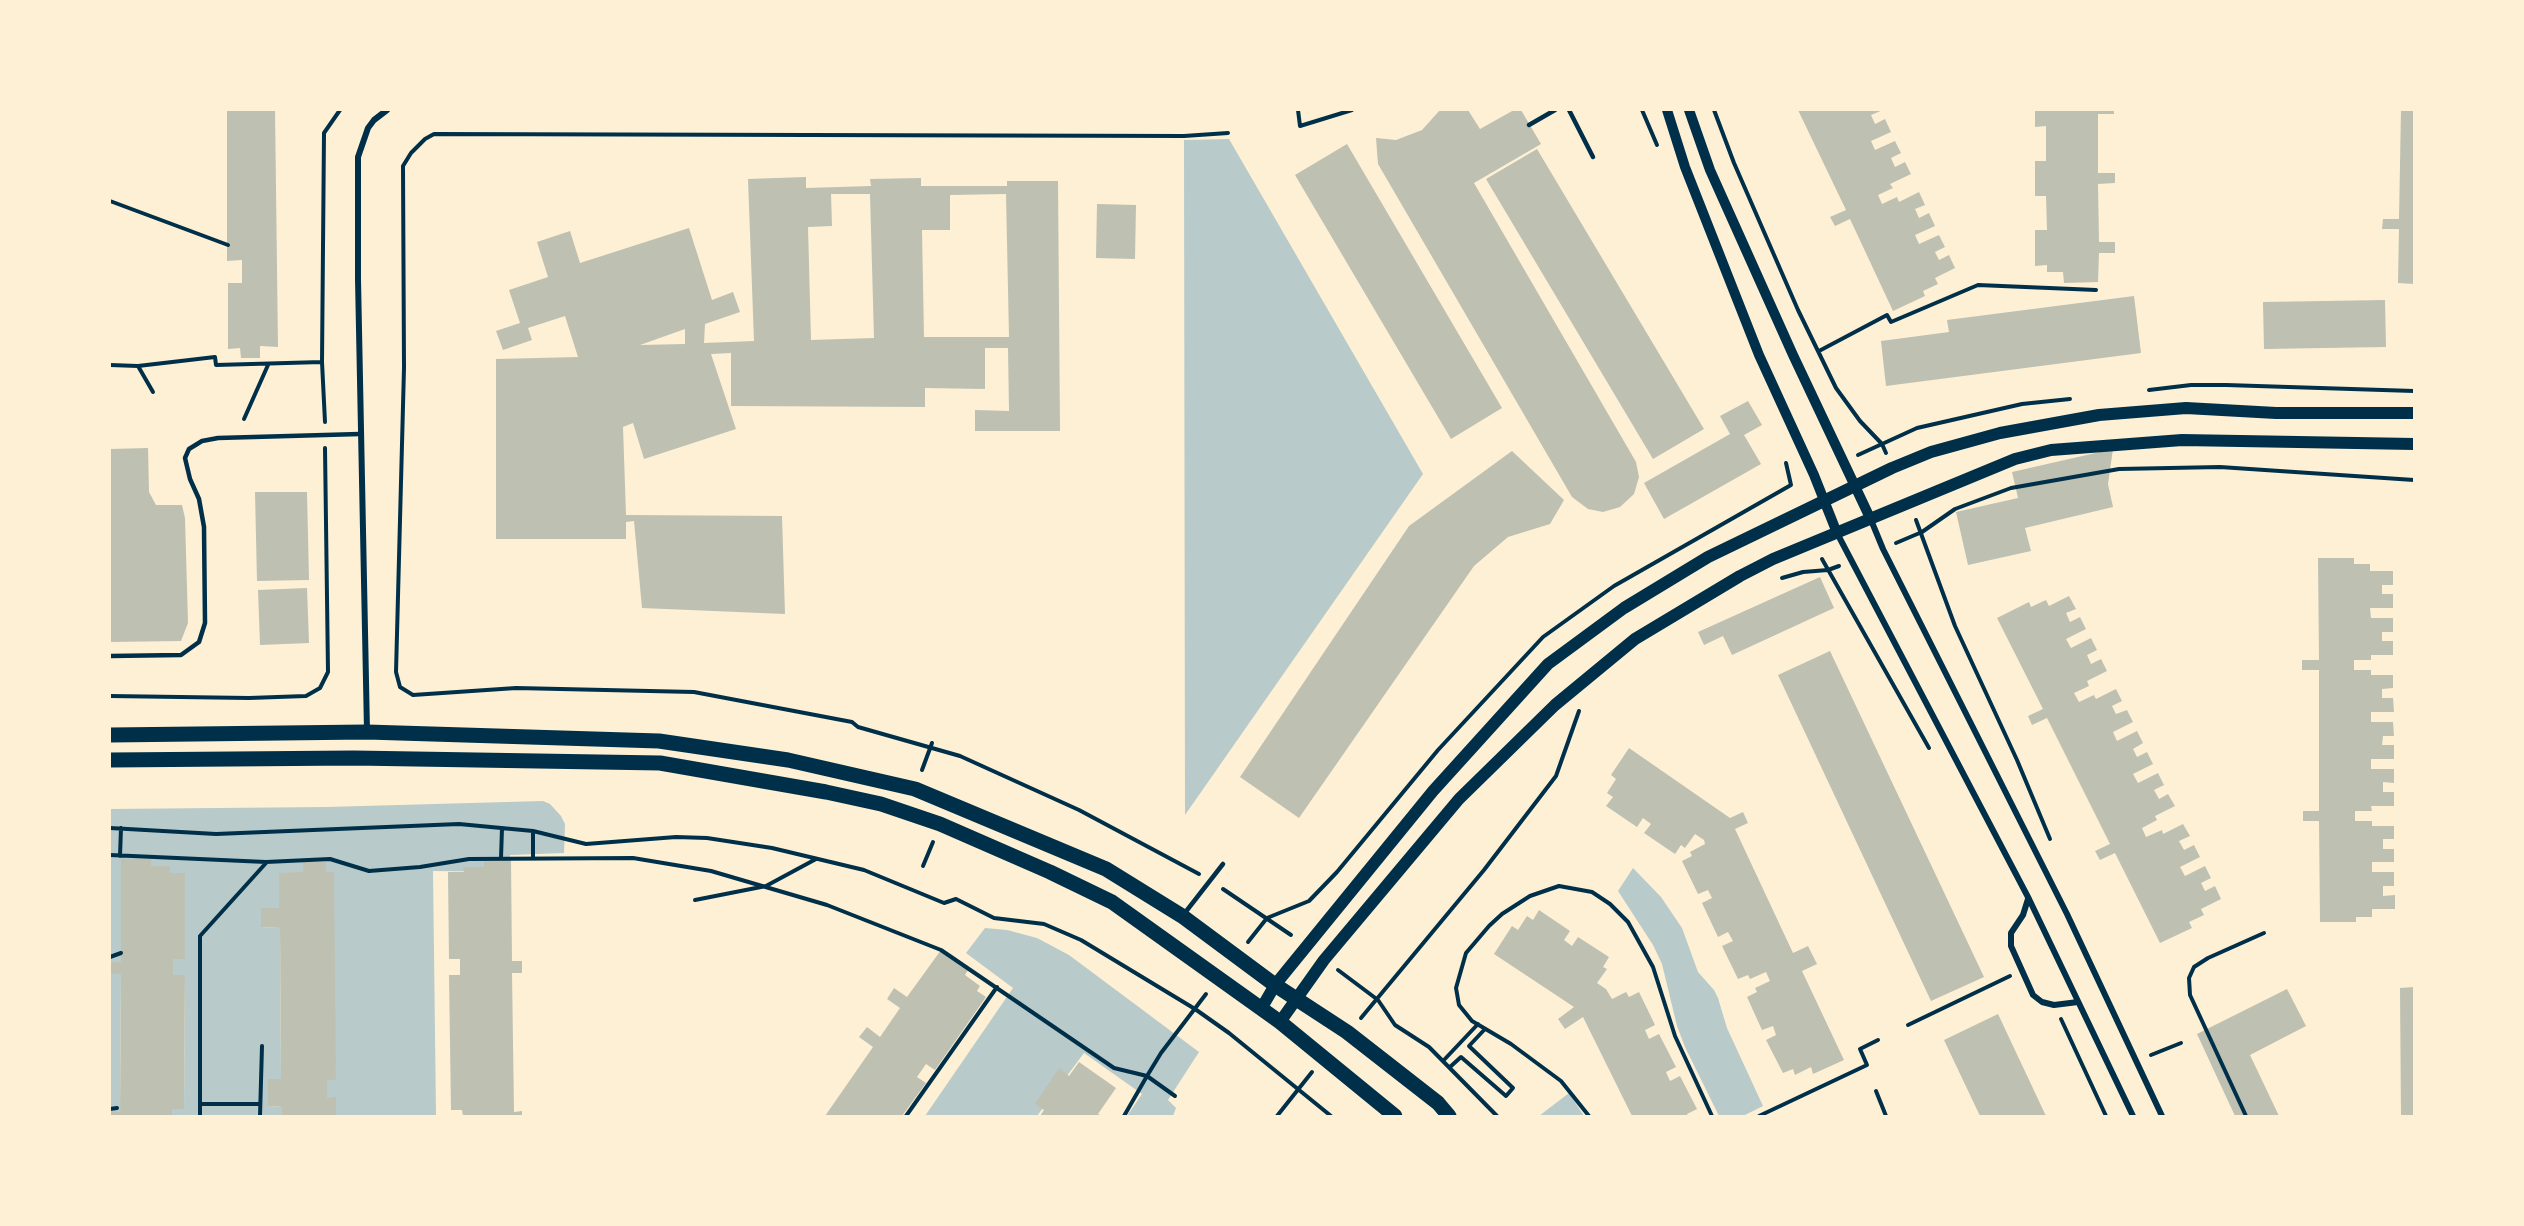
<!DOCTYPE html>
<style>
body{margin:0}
#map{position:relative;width:2524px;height:1226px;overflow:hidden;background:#fdf0d5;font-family:Poppins,sans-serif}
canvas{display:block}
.frame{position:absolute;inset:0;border:111px solid #fdf0d5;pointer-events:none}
</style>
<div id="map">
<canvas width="2524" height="1226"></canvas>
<div class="frame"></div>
</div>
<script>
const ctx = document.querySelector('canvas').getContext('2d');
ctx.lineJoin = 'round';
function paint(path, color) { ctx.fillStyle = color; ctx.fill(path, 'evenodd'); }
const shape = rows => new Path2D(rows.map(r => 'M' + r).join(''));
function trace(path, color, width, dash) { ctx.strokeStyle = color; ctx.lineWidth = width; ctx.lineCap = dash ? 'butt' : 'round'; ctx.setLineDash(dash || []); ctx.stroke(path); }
paint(shape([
 [1229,139,1423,474,1185,815,1184,140],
 [543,801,550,804,561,816,565,824,564,853,510,855,509,872,433,871,436,1116,336,1116,336,1098,327,1098,327,1080,336,1080,325,862,304,862,303,872,279,908,261,909,261,927,280,928,281,1079,268,1079,268,1106,282,1107,282,1116,172,1116,172,1109,184,1109,185,975,173,975,173,959,185,959,185,873,170,873,169,866,151,866,121,859,121,962,110,962,110,809,326,807],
 [1633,868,1661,897,1682,928,1698,972,1714,990,1718,998,1727,1028,1763,1106,1743,1116,1719,1116,1685,1047,1677,1026,1662,964,1653,945,1618,891],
 [985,928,1007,930,1037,938,1069,955,1199,1052,1168,1100,1176,1108,1173,1116,1127,1116,1142,1094,1084,1053,1037,1116,925,1116,1013,988,966,953],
 [110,974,121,974,120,1112,110,1112],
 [1569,1093,1584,1116,1539,1116]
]), '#b9caca');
paint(shape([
 [227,110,275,110,278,347,260,346,260,358,241,358,240,348,228,349,228,283,242,283,242,260,227,261],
 [1440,110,1468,110,1480,129,1514,110,1521,110,1541,144,1474,183,1636,462,1639,477,1634,494,1620,507,1603,512,1588,509,1572,497,1378,164,1376,138,1396,140,1422,130],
 [1798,110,1883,110,1871,115,1875,124,1885,119,1891,132,1871,141,1875,150,1895,141,1901,153,1891,158,1895,167,1905,162,1911,174,1890,184,1893,188,1878,195,1882,204,1897,197,1899,202,1919,192,1925,205,1915,209,1919,218,1929,213,1935,226,1915,235,1919,244,1939,235,1945,247,1935,252,1939,260,1949,255,1955,268,1935,278,1938,284,1923,291,1925,296,1893,311,1850,219,1835,226,1830,217,1846,210],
 [2035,110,2114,110,2114,114,2098,114,2098,173,2115,173,2115,183,2098,184,2099,242,2115,242,2115,253,2099,253,2098,282,2064,283,2063,272,2047,272,2047,265,2035,266,2035,230,2047,230,2046,196,2035,196,2035,161,2046,161,2046,126,2035,127],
 [2401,110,2414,110,2414,284,2398,283,2399,229,2382,229,2383,219,2399,219],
 [1347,144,1502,408,1451,439,1295,175],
 [1537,149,1704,429,1653,459,1486,179],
 [806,177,806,188,871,186,870,179,921,178,921,186,1007,186,1007,181,1058,181,1060,431,975,431,975,410,1009,411,1008,348,985,348,985,389,925,388,925,407,731,406,731,353,711,354,736,429,644,459,633,423,623,427,626,515,782,516,785,614,642,608,634,521,626,522,626,539,496,539,496,359,578,357,565,316,528,328,532,340,503,350,496,331,520,323,509,290,548,277,537,242,570,231,580,263,689,228,712,300,733,292,740,312,705,324,704,343,754,341,748,179],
 [831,194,870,194,874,338,811,340,808,227,832,226],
 [1006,194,1009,337,924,337,922,230,950,230,950,195],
 [685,329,685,344,640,345],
 [1097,204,1136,205,1135,259,1096,258],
 [2134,296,2141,353,1886,386,1881,341,1949,332,1947,320],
 [2385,300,2386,347,2264,349,2263,302],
 [1748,401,1762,425,1744,435,1761,464,1664,519,1644,483,1730,434,1720,416],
 [148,448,149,492,156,505,182,505,185,518,188,623,181,641,110,642,110,449],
 [2113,449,2108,484,2113,507,2025,528,2031,551,1968,565,1956,512,2018,498,2012,472],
 [1512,451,1564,500,1550,524,1508,537,1474,566,1299,818,1240,777,1409,526],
 [255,492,307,492,309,580,257,581],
 [2318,558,2354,558,2354,564,2370,564,2370,571,2393,571,2393,585,2382,585,2382,594,2393,594,2393,608,2370,608,2371,618,2393,618,2393,632,2382,632,2382,641,2393,641,2393,655,2371,655,2371,660,2354,660,2354,670,2371,670,2371,675,2393,675,2393,688,2382,689,2382,698,2393,698,2394,712,2371,712,2371,722,2393,722,2394,736,2383,736,2382,745,2394,745,2394,759,2371,759,2371,769,2394,769,2394,783,2383,782,2383,792,2394,792,2394,806,2371,806,2372,811,2355,811,2355,821,2372,821,2372,826,2394,826,2394,839,2383,839,2383,849,2394,849,2394,862,2372,862,2372,872,2394,872,2394,886,2383,886,2383,896,2395,895,2395,909,2372,909,2372,917,2356,917,2356,922,2320,922,2319,821,2303,821,2303,811,2319,811,2319,670,2302,670,2302,660,2319,660],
 [1820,577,1834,608,1732,655,1723,636,1704,645,1698,632],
 [307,588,309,643,260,645,258,590],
 [2069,596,2076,609,2066,613,2070,622,2080,617,2086,629,2066,639,2071,648,2091,638,2097,650,2087,655,2091,664,2101,659,2107,671,2087,681,2089,686,2074,693,2079,702,2094,695,2096,699,2116,689,2122,701,2112,706,2116,714,2127,710,2133,722,2113,732,2117,741,2137,731,2143,743,2133,749,2137,757,2147,752,2153,764,2133,774,2138,783,2158,773,2164,785,2154,790,2159,799,2168,794,2175,806,2155,816,2157,820,2142,828,2146,837,2162,830,2163,834,2183,824,2190,836,2179,841,2184,850,2194,845,2200,857,2180,867,2185,876,2205,866,2211,878,2201,883,2205,891,2215,886,2221,899,2201,909,2204,915,2189,922,2192,928,2160,943,2115,853,2100,860,2095,851,2110,844,2047,718,2032,725,2028,716,2043,709,1997,618,2029,602,2031,607,2046,600,2049,606],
 [1830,651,1984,977,1931,1001,1778,675],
 [1629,748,1730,818,1743,812,1748,823,1735,829,1793,953,1808,946,1817,964,1802,971,1844,1060,1813,1074,1811,1067,1795,1075,1793,1069,1783,1073,1766,1040,1776,1035,1773,1026,1762,1030,1747,997,1757,992,1755,988,1770,981,1766,972,1750,979,1748,975,1738,979,1722,946,1733,941,1728,932,1718,937,1702,903,1712,898,1708,890,1698,894,1682,861,1692,856,1690,852,1705,844,1704,840,1695,834,1685,848,1681,845,1675,854,1644,833,1651,824,1643,818,1637,827,1606,806,1613,797,1607,793,1616,779,1611,775],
 [121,859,151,859,151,866,170,866,170,873,185,873,185,959,173,959,173,975,185,975,184,1109,172,1109,172,1116,110,1116,110,1112,120,1112,121,974,110,974,110,962,121,962],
 [511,860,512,961,522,961,522,973,512,973,514,1112,522,1111,522,1116,463,1116,462,1110,451,1110,449,975,460,975,460,959,449,959,448,872,464,872,463,867,484,867,484,861],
 [303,862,326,862,326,872,334,872,336,1080,327,1080,327,1098,336,1097,336,1116,282,1116,282,1107,268,1106,268,1079,281,1079,280,928,261,927,261,908,279,908,279,873,303,872],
 [1539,910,1570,931,1564,940,1572,946,1578,937,1609,957,1603,967,1607,969,1597,983,1606,989,1612,999,1626,992,1629,997,1639,992,1655,1025,1645,1030,1649,1039,1659,1034,1676,1067,1666,1072,1670,1081,1680,1076,1697,1109,1687,1114,1688,1116,1632,1116,1583,1017,1565,1029,1558,1019,1574,1007,1494,954,1512,926,1518,930,1527,916,1533,920],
 [941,950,968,970,965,975,980,986,977,991,986,997,935,1070,926,1064,917,1077,926,1083,902,1116,825,1116,873,1047,859,1037,867,1027,880,1037,900,1008,887,999,894,988,907,997],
 [2414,987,2414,1116,2401,1116,2400,988],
 [2287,989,2306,1026,2250,1055,2279,1116,2235,1116,2197,1034],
 [1998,1014,2046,1116,1980,1116,1944,1040],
 [1079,1062,1116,1088,1098,1114,1102,1116,1040,1116,1044,1110,1035,1104,1059,1068,1069,1076]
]), '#bec0b2');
trace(shape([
 [1298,110,1300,126,1352,110],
 [1642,110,1657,145],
 [1714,110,1734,163,1798,310,1836,388,1860,421,1882,444,1886,453],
 [110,201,228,245],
 [1819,351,1887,315,1891,322,1978,285,2096,290],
 [110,365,138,366,215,357,216,365,322,362],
 [138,366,153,392],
 [2149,390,2191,385,2226,385,2414,391],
 [244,419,268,365],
 [325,422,322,362,324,133,340,110],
 [1858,455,1917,428,2022,404,2070,399],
 [1916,520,1955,626,2017,760,2050,839],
 [1896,543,1922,532,1955,509,2011,488,2119,469,2220,467,2414,480],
 [1822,559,1929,748],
 [1782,578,1803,572,1828,570,1839,566],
 [110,696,249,698,306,696,320,688,328,672,325,448],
 [922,770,932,743],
 [110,828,216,834,459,824,533,831,586,844,676,837,707,838,772,848,864,870,944,903,956,899,994,918,1044,924,1081,940,1195,1009,1229,1033,1331,1116],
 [110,855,266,862,330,859,369,871,420,867,469,859,633,858,711,871,827,905,941,950,1114,1068,1147,1076,1161,1053,1206,994],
 [120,856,121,828],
 [533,857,533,831],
 [501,858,502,828],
 [923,866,933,842],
 [1199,874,1079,810,960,756,858,727,852,722,694,692,516,688,413,695,400,687,396,672,404,368,403,166,411,153,425,139,434,134,1184,136,1228,133],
 [1223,889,1291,935],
 [695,900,766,886,816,859],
 [1248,942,1267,918,1309,901,1337,872,1438,750,1543,637,1614,586,1791,485,1786,463],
 [110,957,121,953],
 [1338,970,1378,1000,1395,1025,1429,1047,1497,1116],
 [1361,1018,1484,870,1556,776,1579,711],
 [2061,1019,2106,1116],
 [1908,1025,2010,976],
 [2151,1055,2181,1043],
 [1443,1061,1478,1024],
 [1450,1067,1461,1057,1506,1096,1513,1088,1469,1046,1485,1029],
 [1876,1091,1886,1116],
 [200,1104,260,1104],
 [110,1109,117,1108],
 [200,1116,200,936,266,863],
 [260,1116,262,1046],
 [906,1116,997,987],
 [1124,1116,1147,1076,1175,1096],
 [1277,1116,1312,1072],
 [1589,1116,1561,1081,1511,1044,1472,1021,1459,1005,1456,988,1466,953,1489,926,1502,914,1530,896,1559,886,1592,892,1610,904,1628,922,1653,967,1675,1036,1712,1116],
 [1759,1116,1867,1065,1860,1049,1878,1040],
 [2246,1116,2190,995,2189,978,2194,967,2208,958,2264,933]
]), '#003049', 4);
trace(shape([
 [1569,110,1593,157],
 [1529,125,1555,110],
 [110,656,181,655,199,642,205,623,204,527,199,499,190,479,185,458,189,449,202,441,218,438,360,434],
 [1184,914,1223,864]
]), '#003049', 4.5);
trace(shape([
 [1871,520,1883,549,2067,914,2162,1116],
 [1837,533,2029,899,2133,1116],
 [367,731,358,279,358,157,368,128,374,120,387,110],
 [2028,899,2023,915,2011,933,2011,946,2033,995,2042,1002,2054,1005,2078,1002]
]), '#003049', 6);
trace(shape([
 [1667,110,1685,167,1759,355,1814,475,1837,533],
 [1689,110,1710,170,1793,355,1871,520]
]), '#003049', 10);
trace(shape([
 [1261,1009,1275,985,1433,791,1548,664,1624,608,1708,557,1892,468,1931,452,2000,433,2099,415,2186,408,2276,413,2414,413],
 [1280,1022,1324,960,1459,799,1555,705,1635,639,1740,576,1773,559,2015,459,2051,450,2182,440,2414,444]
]), '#003049', 12);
trace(shape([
 [110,735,367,732,659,741,788,760,915,789,1106,869,1182,916,1275,985,1347,1032,1438,1103,1449,1116],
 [110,760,354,758,660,763,826,792,881,804,940,824,1050,872,1112,902,1280,1022,1395,1116]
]), '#003049', 15);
</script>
